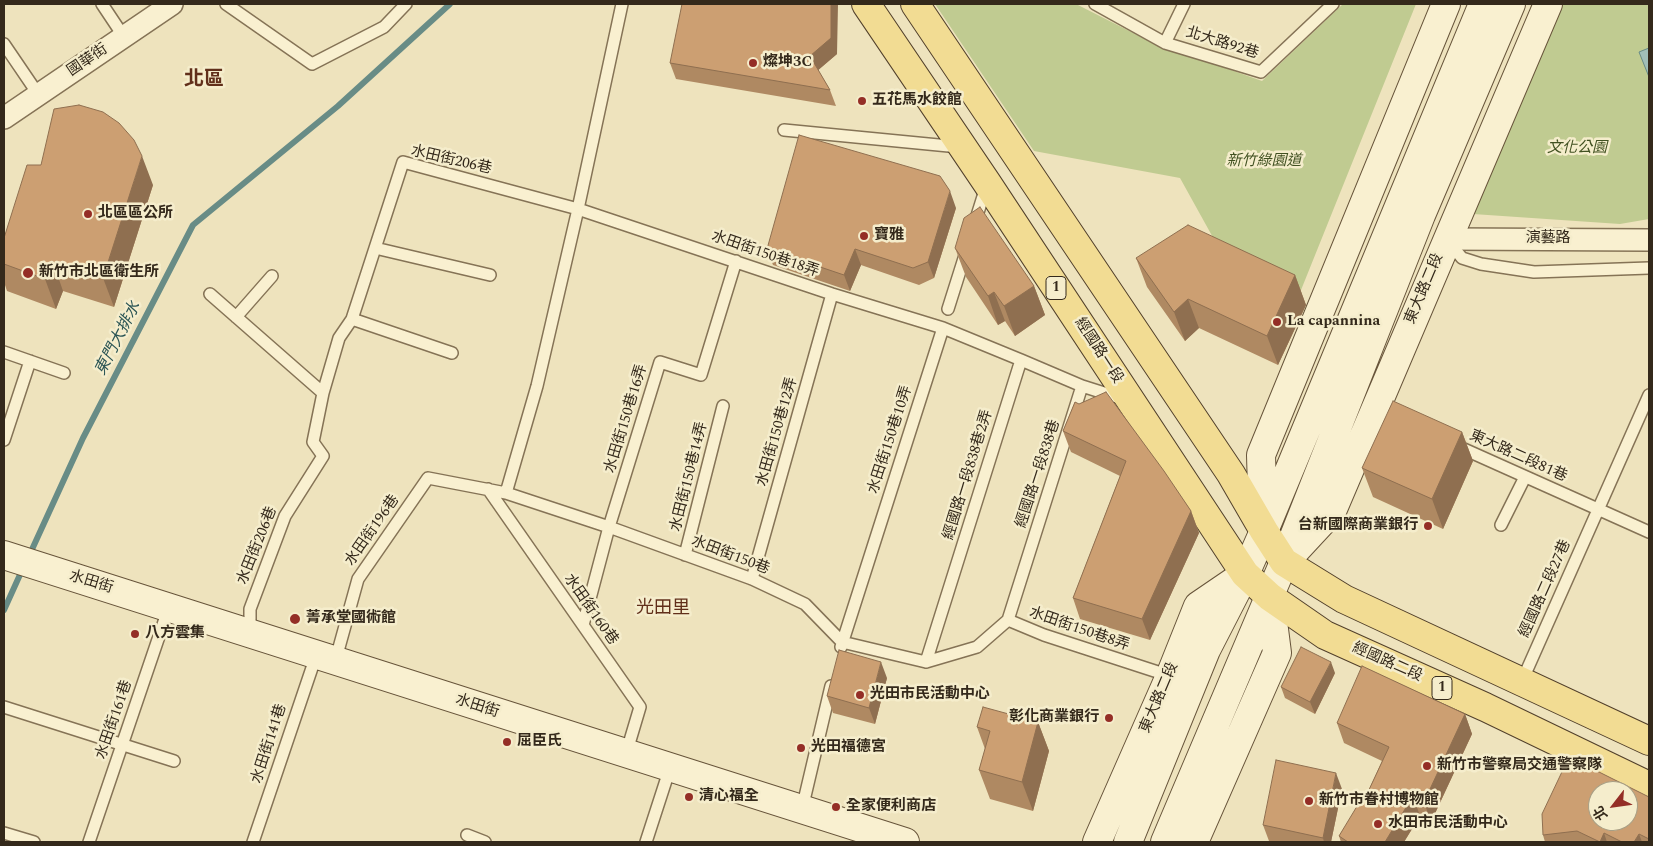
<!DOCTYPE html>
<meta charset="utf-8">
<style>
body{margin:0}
#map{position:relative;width:1653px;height:846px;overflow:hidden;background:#eee3bd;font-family:Spectral,"Noto Sans TC",serif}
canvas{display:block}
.frame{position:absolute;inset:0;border:5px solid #34291b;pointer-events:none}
.north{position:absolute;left:1588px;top:781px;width:50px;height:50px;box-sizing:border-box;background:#f5edcc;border:1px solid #a89f85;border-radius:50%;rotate:240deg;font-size:14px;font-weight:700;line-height:20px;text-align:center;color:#34291b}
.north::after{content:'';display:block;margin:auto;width:18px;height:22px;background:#942e26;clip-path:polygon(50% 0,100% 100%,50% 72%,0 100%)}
</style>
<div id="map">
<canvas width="1653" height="846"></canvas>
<div class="frame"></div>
<div class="north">北</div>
</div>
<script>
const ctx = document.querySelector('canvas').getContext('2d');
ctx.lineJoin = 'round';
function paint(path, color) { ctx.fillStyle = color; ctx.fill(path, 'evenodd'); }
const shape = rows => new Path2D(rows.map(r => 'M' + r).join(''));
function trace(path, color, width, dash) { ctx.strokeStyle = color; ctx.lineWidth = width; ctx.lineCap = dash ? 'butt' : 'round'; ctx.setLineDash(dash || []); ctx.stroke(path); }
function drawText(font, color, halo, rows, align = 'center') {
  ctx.font = font + ' Spectral,"Noto Sans TC",serif'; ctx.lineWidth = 5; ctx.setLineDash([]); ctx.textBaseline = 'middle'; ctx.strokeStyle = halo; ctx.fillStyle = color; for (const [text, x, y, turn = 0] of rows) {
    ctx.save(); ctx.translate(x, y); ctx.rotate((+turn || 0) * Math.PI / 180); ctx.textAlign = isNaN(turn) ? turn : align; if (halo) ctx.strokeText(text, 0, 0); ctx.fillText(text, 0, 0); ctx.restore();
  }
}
paint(shape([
 [935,4,1076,4,1149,41,1262,81,1343,4,1416,4,1297,300,1221,252,1180,178,1034,151],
 [1562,4,1649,4,1649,219,1620,224,1473,214]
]), '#c0cb91');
const water = shape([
 [1649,48,1649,77,1639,52,1649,48]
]);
paint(water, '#a1bfb8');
trace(water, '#688c86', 1);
trace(shape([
 [29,556,83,438,193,225,338,106,450,4],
 [4,610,23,568]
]), '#688c86', 6);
const lane = shape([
 [102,4,124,37],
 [226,4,312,64,384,27,406,4],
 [1095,4,1165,43,1261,72,1333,4],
 [1165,43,1184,4],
 [4,44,38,94],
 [784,130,959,147],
 [975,222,986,187],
 [1448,241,1462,258,1481,264,1534,272,1649,268],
 [375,248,490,275],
 [210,294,323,393],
 [948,309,966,252],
 [236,317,272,276],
 [352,319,452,353],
 [4,352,64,373],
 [4,440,30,361],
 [1457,446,1649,532],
 [488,489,640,707,626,754],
 [506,493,537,386,578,209,622,4],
 [1501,525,1525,477],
 [685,555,723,406],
 [752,579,832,294],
 [1008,620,1082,386,1123,399],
 [583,625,609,527,660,362,701,375,736,261],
 [250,634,250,609,285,516,323,456,313,442,323,393,339,338,352,319,403,162,578,209,832,294,943,328],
 [842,642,926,662,977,647,1008,620,1044,635,1170,676],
 [841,647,943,328,1021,360],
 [335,662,358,579,428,478,506,493,609,527,752,579,805,604,842,642],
 [926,662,1021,360,1082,386],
 [1522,681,1649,395],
 [4,707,174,761],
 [802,809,831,686],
 [4,833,34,842],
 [467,835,485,842],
 [89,842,169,607],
 [253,842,316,656],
 [646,842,670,768]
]);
const street = shape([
 [4,118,172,4],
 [1446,239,1649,240]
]);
const secondary = shape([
 [1263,522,1261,455,1446,4],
 [1294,552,1332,511,1548,4],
 [4,555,905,842],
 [1097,842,1170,676,1198,606,1242,576],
 [1128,842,1206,650,1245,574,1264,531,1483,4],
 [1165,842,1284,562,1421,215,1511,4],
 [1194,842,1277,653,1270,598]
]);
const primary = shape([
 [866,4,987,183,1245,574,1270,597,1325,635,1485,707,1649,786],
 [915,4,1231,474,1264,531,1284,562,1344,599,1649,741]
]);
trace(lane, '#857356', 14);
trace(street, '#857356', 24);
trace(secondary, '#67543a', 30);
trace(primary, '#52402b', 30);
trace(lane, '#f9f0d0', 11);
trace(street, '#f9f0d0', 21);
trace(secondary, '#f9f0d0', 28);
trace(primary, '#f2dc93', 28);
paint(shape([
 [837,54,818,70,830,90,836,106,676,79,670,63],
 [41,165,153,185,114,307,63,291,56,309,7,291,4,282,4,238],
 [956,208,934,278,919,285,861,265,850,291,773,265,767,249],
 [955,248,1034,286,1045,315,1015,336,1005,321,998,325,966,277],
 [1136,258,1295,275,1306,305,1278,365,1199,328,1185,341,1147,287],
 [1075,402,1191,511,1199,533,1150,640,1080,619,1073,598,1120,476,1071,452,1063,431],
 [1462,432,1473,461,1443,529,1373,497,1362,468],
 [1335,673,1315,714,1285,698,1281,687],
 [887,678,875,724,833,713,827,696],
 [1465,714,1472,734,1431,822,1420,816,1404,842,1341,842,1339,836,1367,794,1382,761,1344,743,1337,723],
 [1038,722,1049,751,1033,811,990,799,979,770,985,749,977,727],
 [1342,789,1331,842,1273,842,1269,841,1263,825],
 [1649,797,1649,842,1545,842,1543,835]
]), '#af8962');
paint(shape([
 [831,4,838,4,837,54,816,72,810,56],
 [142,156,153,185,114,307,103,278],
 [950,191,956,208,934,278,928,262],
 [855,249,861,265,850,291,844,275],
 [53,262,63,291,56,309,45,279],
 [1295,275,1306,305,1278,365,1267,336],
 [1034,286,1045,315,1015,336,1004,306],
 [994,292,1005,321,998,325,988,296],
 [1188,299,1199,328,1185,341,1174,312],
 [1462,432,1473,461,1443,529,1432,499],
 [1191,511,1199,533,1150,640,1142,619],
 [881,662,887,678,875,724,869,708],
 [1331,662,1335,673,1315,714,1310,702],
 [1465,714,1472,734,1431,822,1424,802],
 [1038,722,1049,751,1033,811,1022,782],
 [1336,773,1342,789,1331,842,1324,842,1323,838],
 [1413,796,1420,816,1404,842,1385,842],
 [1604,833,1607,842,1600,842],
 [1639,834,1642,842,1634,842]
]), '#8f6f50');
const building = shape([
 [682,4,831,4,831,38,810,56,830,90,670,63,682,4],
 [79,105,103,112,119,123,134,140,142,156,103,278,53,262,45,279,4,264,4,238,27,165,41,165,54,109,79,105],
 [799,135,940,176,950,191,928,262,913,268,855,249,844,275,767,249,799,135],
 [980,207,1034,286,1004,306,994,292,988,296,955,248,964,218,980,207],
 [1188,225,1295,275,1267,336,1188,299,1174,312,1136,258,1188,225],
 [1106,392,1164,471,1191,511,1142,619,1073,598,1126,461,1063,431,1075,402,1079,404,1106,392],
 [1393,401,1462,432,1432,499,1362,468,1393,401],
 [1301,647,1331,662,1310,702,1281,687,1301,647],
 [839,650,881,662,869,708,827,696,839,650],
 [1362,666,1465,714,1424,802,1413,796,1385,842,1348,842,1339,836,1365,793,1367,794,1389,747,1337,723,1362,666],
 [983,707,1038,722,1022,782,979,770,990,731,977,727,983,707],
 [1569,757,1649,797,1649,839,1639,834,1634,842,1622,842,1604,833,1600,842,1577,831,1543,835,1542,814,1569,757],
 [1598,791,1628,791,1628,821,1598,821,1598,791],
 [1276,760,1336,773,1323,838,1263,825,1276,760]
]);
paint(building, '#cc9f72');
trace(building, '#8f6f50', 1);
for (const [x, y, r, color] of [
 [753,63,5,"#942e26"],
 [862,101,5,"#942e26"],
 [88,214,5,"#942e26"],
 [864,236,5,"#942e26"],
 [28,273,6,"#942e26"],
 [1277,322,5,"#942e26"],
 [1428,526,5,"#942e26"],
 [295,619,6,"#942e26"],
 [135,634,5,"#942e26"],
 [860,695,5,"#942e26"],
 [1109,718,5,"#942e26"],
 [507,742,5,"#942e26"],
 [801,748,5,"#942e26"],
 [1427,766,5,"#942e26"],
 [689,797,5,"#942e26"],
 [1309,801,5,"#942e26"],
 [836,807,5,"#942e26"],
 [1378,824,5,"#942e26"]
]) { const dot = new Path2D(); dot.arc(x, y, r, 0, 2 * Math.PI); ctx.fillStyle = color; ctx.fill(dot); trace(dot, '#f5edcc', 2); }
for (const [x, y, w] of [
 [1056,288,20],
 [1442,688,20]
]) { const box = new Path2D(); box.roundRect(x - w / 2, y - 11.5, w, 23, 4); ctx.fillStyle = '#f5edcc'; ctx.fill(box); trace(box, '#34291b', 1); }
drawText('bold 14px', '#34291b', null, [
 ["1",1056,288],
 ["1",1442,688]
]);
drawText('15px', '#34291b', '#f5edcc', [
 ["北大路92巷",1222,44,17],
 ["國華街",88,61,-34],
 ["水田街206巷",451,161,13],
 ["演藝路",1548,239],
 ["水田街150巷18弄",765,255,19],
 ["東大路二段",1425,289,-67],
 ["經國路一段",1098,351,57],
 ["水田街150巷16弄",627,419,-73],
 ["水田街150巷12弄",778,432,-74],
 ["水田街150巷10弄",891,440,-72],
 ["東大路二段81巷",1518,457,24],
 ["經國路一段838巷",1039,474,-72],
 ["經國路一段838巷2弄",969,475,-73],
 ["水田街150巷14弄",690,477,-76],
 ["水田街196巷",373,531,-55],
 ["水田街206巷",258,546,-68],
 ["水田街150巷",730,556,21],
 ["水田街",91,583,17],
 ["經國路二段27巷",1546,589,-66],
 ["水田街160巷",590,610,55],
 ["水田街150巷8弄",1079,630,19],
 ["經國路二段",1387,663,24],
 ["東大路二段",1160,698,-67],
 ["水田街",477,707,18],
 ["水田街161巷",115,720,-71],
 ["水田街141巷",270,744,-72]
]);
drawText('bold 15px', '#34291b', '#f5edcc', [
 ["燦坤3C",763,63],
 ["五花馬水餃館",872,101],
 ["北區區公所",98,214],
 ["寶雅",874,236],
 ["新竹市北區衛生所",39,273],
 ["La capannina",1287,322],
 ["台新國際商業銀行",1418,526,"right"],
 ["菁承堂國術館",306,619],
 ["八方雲集",145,634],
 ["光田市民活動中心",870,695],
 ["彰化商業銀行",1099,718,"right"],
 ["屈臣氏",517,742],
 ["光田福德宮",811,748],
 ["新竹市警察局交通警察隊",1437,766],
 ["清心福全",699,797],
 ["新竹市眷村博物館",1319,801],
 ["全家便利商店",846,807],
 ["水田市民活動中心",1388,824]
], 'left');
drawText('italic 15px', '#415121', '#f5edcc', [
 ["文化公園",1577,149],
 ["新竹綠園道",1264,162]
]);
drawText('italic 16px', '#2a5454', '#f5edcc', [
 ["東門大排水",119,339,-63]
]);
drawText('18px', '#612f1a', '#f5edcc', [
 ["光田里",663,609]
]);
drawText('bold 20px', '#612f1a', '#f5edcc', [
 ["北區",204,81]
]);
</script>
